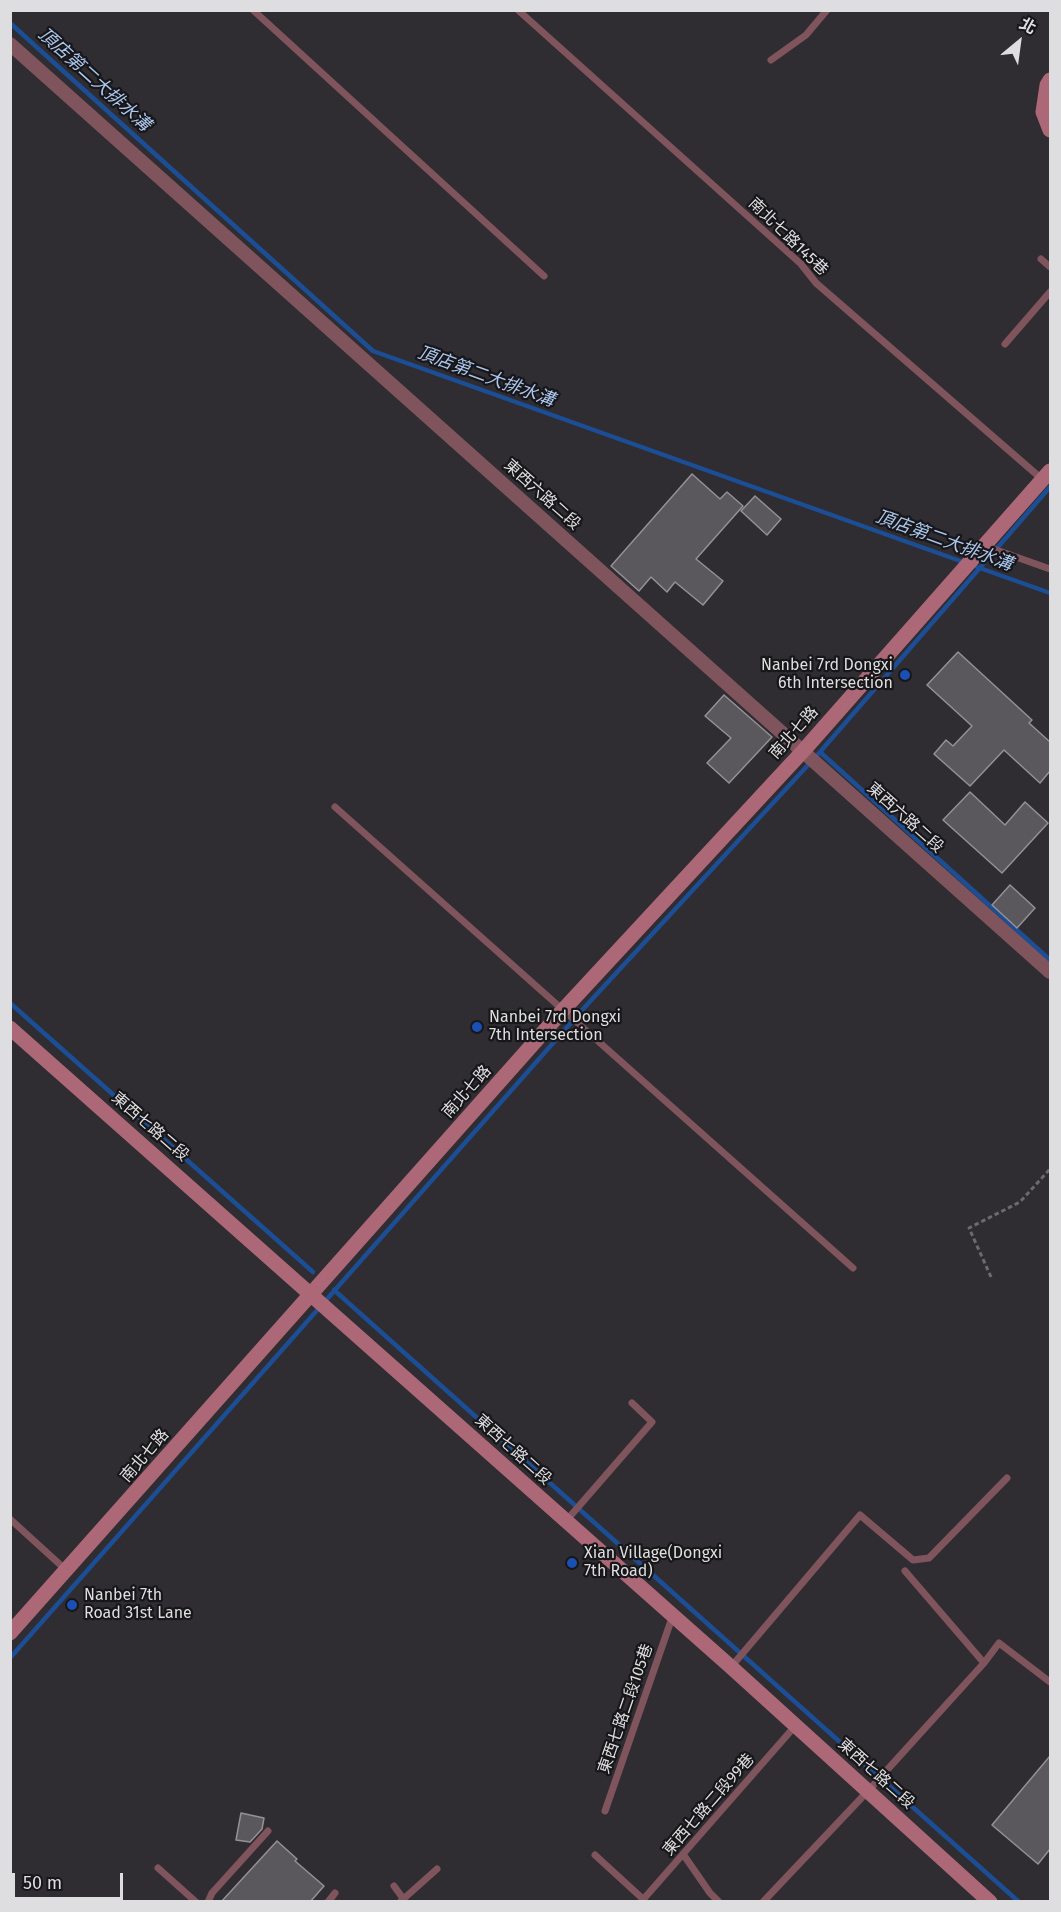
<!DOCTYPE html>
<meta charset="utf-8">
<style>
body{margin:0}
#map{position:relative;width:1061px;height:1912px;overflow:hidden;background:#2f2d32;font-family:"Fira Sans","Noto Sans TC",sans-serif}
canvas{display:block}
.frame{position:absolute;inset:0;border:12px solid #dedde0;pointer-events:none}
.north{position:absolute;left:989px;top:12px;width:60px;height:60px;-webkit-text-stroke:4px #171618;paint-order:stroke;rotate:29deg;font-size:16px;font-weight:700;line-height:24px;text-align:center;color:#dedde0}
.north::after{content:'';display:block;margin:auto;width:21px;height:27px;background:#dedde0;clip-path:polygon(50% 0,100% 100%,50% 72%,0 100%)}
.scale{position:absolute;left:12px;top:1873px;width:111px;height:27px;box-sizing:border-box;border:3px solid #dedde0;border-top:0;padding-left:8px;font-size:18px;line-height:21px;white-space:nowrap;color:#dedde0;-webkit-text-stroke:4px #171618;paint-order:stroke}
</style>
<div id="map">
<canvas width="1061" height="1912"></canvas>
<div class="frame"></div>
<div class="north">北</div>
<div class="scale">50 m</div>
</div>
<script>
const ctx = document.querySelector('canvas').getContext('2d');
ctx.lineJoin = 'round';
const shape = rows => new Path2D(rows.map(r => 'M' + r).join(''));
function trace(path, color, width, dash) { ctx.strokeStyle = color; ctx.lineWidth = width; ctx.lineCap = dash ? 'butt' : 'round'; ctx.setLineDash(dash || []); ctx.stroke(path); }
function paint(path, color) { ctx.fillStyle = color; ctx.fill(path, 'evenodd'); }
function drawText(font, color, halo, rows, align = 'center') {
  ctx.font = font + ' "Fira Sans","Noto Sans TC",sans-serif'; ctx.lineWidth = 4.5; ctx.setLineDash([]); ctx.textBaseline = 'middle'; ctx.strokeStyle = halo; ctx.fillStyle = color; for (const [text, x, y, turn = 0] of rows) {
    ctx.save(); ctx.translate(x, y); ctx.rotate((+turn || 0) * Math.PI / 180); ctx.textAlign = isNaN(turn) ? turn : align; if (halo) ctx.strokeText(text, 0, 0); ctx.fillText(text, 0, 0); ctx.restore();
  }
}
trace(shape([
 [10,23,373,351,966,563],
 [977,567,1050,593],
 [820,752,1050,960],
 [10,1003,313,1272],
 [334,1290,1019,1902],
 [10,1658,584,1008,820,752,1050,487]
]), '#1c4e96', 4.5);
const building = shape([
 [692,474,720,499,727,492,743,506,696,559,723,581,703,605,675,582,667,592,651,577,639,591,611,566,692,474],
 [755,496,781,519,767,535,741,511,755,496],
 [958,652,1032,720,1029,723,1050,742,1050,771,1040,783,1004,750,970,786,934,754,946,740,953,746,972,726,927,685,958,652],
 [724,695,772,737,729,783,707,763,731,738,705,716,724,695],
 [970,792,1005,825,1025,802,1048,823,1002,873,943,820,970,792],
 [1010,885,1035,908,1017,928,992,905,1010,885],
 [1050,1756,1050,1849,1038,1864,992,1825,1050,1756],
 [241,1813,264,1818,262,1829,250,1842,236,1840,241,1813],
 [277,1841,297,1859,295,1861,324,1886,310,1902,221,1902,277,1841]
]);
paint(building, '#5a585d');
trace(building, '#939197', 1.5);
trace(shape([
 [991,1277,969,1228,1020,1202,1050,1169]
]), '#6b6a6e', 3, [4.5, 3]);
trace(shape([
 [253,10,544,276],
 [518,10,801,264,816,283,1043,480],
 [771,60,806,35,827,10],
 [1041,259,1050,267],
 [1005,344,1050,292],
 [985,546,1050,569],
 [335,807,853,1268],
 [10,1519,66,1570],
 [566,1521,652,1422,632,1403],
 [984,1663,999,1643,1050,1682],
 [731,1667,860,1515,913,1560,929,1558,1007,1478],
 [605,1811,673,1615],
 [683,1854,710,1893,719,1902],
 [595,1855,643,1899],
 [158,1868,196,1902],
 [394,1886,402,1897],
 [208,1902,212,1893,268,1831],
 [328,1902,335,1893],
 [400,1902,437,1869],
 [641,1902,796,1725],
 [763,1902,868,1791,984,1663,905,1571]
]), '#7f545d', 7);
trace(shape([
 [10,44,1050,972]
]), '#7f545d', 14);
trace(shape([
 [1050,80,1047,85,1043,112,1050,130],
 [10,1028,731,1667,990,1902],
 [10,1633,564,1009,804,750,1050,471]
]), '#ac6877', 15);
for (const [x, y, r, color] of [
 [905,675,6,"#1a4fb4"],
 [477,1027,6,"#1a4fb4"],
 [572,1563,6,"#1a4fb4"],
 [72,1605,6,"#1a4fb4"]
]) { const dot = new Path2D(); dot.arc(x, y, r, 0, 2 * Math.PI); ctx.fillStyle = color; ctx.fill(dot); trace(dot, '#171618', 2); }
drawText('16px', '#dedde0', '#171618', [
 ["南北七路145巷",788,237,44],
 ["東西六路二段",542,495,42],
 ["南北七路",794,733,-48],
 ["東西六路二段",905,818,42],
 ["南北七路",467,1092,-48],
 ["東西七路二段",150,1127,41],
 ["東西七路二段",513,1450,42],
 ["南北七路",145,1456,-49],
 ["東西七路二段105巷",626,1709,-71],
 ["東西七路二段",876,1774,42],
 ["東西七路二段99巷",709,1805,-49]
]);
drawText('16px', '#dedde0', '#171618', [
 ["Nanbei 7rd Dongxi",893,666,"right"],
 ["6th Intersection",893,684,"right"],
 ["Nanbei 7rd Dongxi",489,1018],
 ["7th Intersection",489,1036],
 ["Xian Village(Dongxi",584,1554],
 ["7th Road)",584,1572],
 ["Nanbei 7th",84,1596],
 ["Road 31st Lane",84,1614]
], 'left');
drawText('italic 18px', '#abc6ee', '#171618', [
 ["頂店第二大排水溝",94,80,42],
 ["頂店第二大排水溝",486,377,20],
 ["頂店第二大排水溝",944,541,20]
]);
</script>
